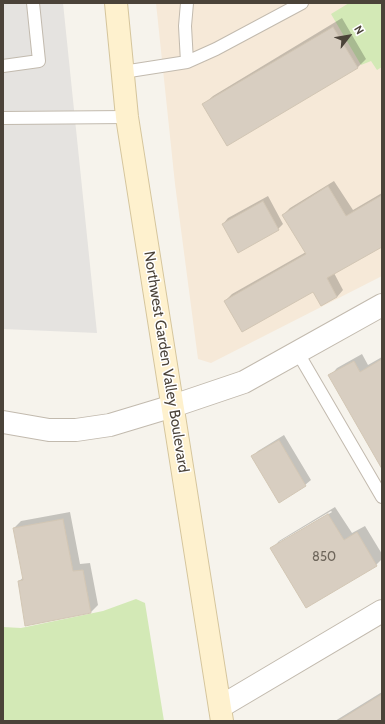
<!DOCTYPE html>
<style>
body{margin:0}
#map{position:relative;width:385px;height:724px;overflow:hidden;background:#f6f3ec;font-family:Cabin,sans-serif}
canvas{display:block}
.frame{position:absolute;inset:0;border:4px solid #4b4339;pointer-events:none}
.north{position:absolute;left:329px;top:16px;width:40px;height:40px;-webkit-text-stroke:3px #fff;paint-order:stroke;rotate:59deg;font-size:11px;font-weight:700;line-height:16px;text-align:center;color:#4b4339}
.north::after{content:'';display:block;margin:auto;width:14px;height:18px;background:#4b4339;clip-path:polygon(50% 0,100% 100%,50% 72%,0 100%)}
</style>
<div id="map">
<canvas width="385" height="724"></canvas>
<div class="frame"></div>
<div class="north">N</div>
</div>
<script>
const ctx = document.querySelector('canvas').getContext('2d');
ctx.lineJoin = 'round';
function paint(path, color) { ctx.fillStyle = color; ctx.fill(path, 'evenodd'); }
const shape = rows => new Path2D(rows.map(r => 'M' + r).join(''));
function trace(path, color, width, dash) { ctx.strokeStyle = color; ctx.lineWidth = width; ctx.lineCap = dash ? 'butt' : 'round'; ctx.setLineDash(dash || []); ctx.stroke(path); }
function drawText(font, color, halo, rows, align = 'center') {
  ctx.font = font + ' Cabin,sans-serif'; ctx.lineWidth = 3; ctx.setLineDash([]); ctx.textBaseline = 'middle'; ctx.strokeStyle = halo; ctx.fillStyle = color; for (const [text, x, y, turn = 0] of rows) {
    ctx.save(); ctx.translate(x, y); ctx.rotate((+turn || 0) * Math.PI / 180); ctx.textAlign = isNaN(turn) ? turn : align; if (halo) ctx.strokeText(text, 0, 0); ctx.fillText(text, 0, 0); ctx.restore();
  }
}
paint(shape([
 [156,3,382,3,382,276,211,363,198,359,175,184]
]), '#f6e9d8');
paint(shape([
 [349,3,382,3,382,67,377,70,371,61,361,65,331,14],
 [136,599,145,603,164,721,3,721,3,627,21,628,103,611]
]), '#d3e9b6');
paint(shape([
 [3,3,63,3,97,333,3,329]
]), '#e5e3e0');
paint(shape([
 [342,18,366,59,357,68,204,104,213,96],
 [334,181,353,210,382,193,382,246,334,273,343,290,337,297,314,290,225,301,232,294,306,252,283,215,290,208],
 [268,196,283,224,278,229,223,224,228,218],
 [362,354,368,365,382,357,382,463,330,376,337,368],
 [284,435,311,480,305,485,252,457,258,451],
 [335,507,352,533,365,526,382,554,382,559,376,565,307,607,272,549,279,541],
 [331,511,332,512,279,544,279,542],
 [70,512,80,564,90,563,98,605,91,612,19,581,24,577,14,528,21,521],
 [382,692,382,721,335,721]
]), '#0003');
const building = shape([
 [333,27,358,68,227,146,202,104,333,27],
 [328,186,346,216,382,195,382,247,327,278,337,297,321,306,313,292,242,332,224,301,306,254,282,215,328,186],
 [263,201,279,230,238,253,222,224,263,201],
 [382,359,382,469,328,375,354,361,360,372,382,359],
 [279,440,306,486,279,503,251,456,279,440],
 [328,514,344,540,357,532,377,566,306,608,270,548,328,514],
 [63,519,73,571,83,570,91,613,25,626,18,581,23,580,13,528,63,519],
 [382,694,382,721,338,721,382,694]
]);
paint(building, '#d8cec1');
trace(building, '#d2c6b4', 1);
const service = shape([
 [187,3,185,26,187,62],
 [3,66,39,61,33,3],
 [123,72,187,62,216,49,302,3],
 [3,118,127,117],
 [298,353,382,497]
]);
const minor = shape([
 [173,406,244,382,382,305],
 [220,707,382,611]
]);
const tertiary = shape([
 [3,422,49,430,76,430,110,425,173,406]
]);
const secondary = shape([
 [116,3,127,117,222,721]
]);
trace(service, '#c2baae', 14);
trace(minor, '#c2baae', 24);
trace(tertiary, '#c2baae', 24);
trace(secondary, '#d5c59c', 24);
trace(service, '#fff', 12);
trace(minor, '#fff', 22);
trace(tertiary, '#fff', 22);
trace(secondary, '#fef1ce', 22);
drawText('13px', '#6e665b', null, [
 ["850",324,557]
]);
drawText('15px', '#4b4339', '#fff', [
 ["Northwest Garden Valley Boulevard",166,362,81]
]);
</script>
